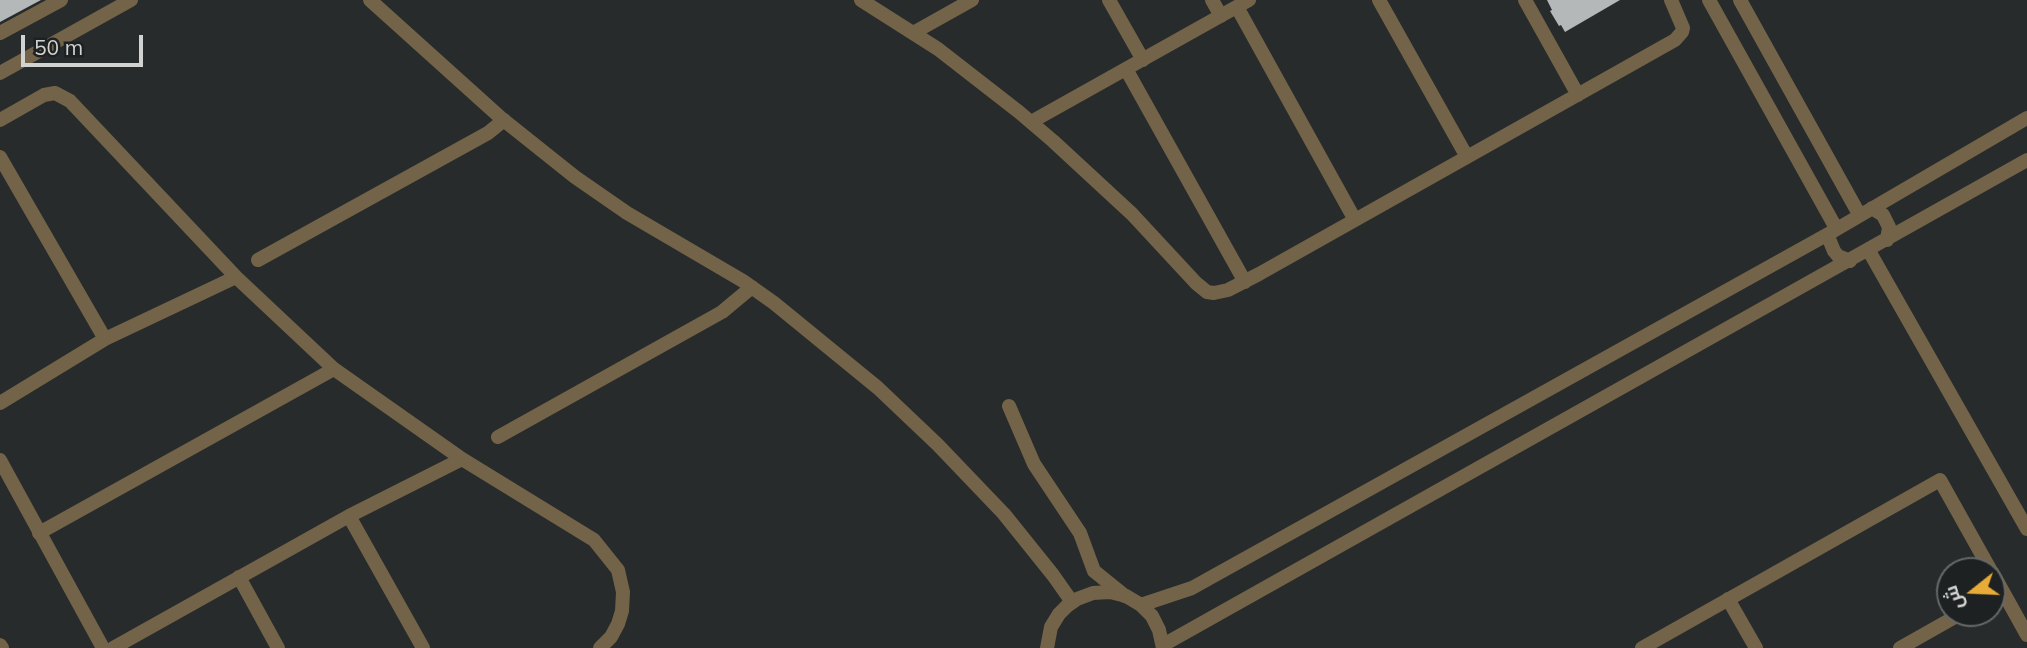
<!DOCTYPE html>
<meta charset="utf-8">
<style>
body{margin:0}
#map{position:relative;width:2027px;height:648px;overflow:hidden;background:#272b2b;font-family:Mulish,Cairo,sans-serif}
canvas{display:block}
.north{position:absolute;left:1936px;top:557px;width:70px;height:70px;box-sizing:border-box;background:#1e2121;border:2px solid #666868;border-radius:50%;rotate:252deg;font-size:19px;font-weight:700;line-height:28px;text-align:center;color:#d1d3d3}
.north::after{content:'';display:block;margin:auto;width:24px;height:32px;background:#e8ab37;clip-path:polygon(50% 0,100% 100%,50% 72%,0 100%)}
.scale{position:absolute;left:21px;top:35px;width:122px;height:32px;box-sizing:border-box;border:4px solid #d1d3d3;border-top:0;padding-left:9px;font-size:21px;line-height:24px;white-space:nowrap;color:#d1d3d3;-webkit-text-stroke:5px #1e2121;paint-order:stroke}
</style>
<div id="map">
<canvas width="2027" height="648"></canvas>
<div class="north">ش</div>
<div class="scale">50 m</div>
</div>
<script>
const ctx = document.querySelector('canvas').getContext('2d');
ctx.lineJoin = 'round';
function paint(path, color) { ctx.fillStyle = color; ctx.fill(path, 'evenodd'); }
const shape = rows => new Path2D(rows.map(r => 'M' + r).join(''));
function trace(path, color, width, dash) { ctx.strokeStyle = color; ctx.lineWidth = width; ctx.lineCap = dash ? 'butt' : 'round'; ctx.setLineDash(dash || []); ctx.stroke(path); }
paint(shape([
 [0,0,41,0,0,22],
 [1547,0,1620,0,1565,32,1561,25,1559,26,1550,11,1552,10]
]), '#b4b8b9');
trace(shape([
 [370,0,501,118,575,177,627,213,743,281,774,303,878,388,938,445,1004,514,1053,575,1072,602],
 [861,0,938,49,1019,112,1053,141,1132,214,1196,283,1207,292,1214,293,1228,290,1259,274,1675,40,1682,32,1683,28,1671,0],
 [1109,0,1143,60],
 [1212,0,1221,16],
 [1379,0,1467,157],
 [1525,0,1578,95],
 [1237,7,1355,220],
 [0,33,61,0],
 [913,33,972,0],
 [1126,69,1245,282],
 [0,73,131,0],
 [0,120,44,95,55,93,70,101,236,277,334,369,462,459,594,540,618,570,623,592,622,611,618,624,611,637,600,648],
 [1031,122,1249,0],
 [0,157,105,339],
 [258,260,488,133,504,120],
 [0,403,105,339,236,277],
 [1009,406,1034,464,1080,533,1094,571,1125,596],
 [498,437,722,312,752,287],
 [0,460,103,648],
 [349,516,423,648],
 [39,533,334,369],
 [1992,572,2027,635],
 [239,577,278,648],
 [1728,599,1756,648],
 [0,645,2,648],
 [113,648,349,516,462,459],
 [1642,648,1940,480,1991,571],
 [1900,648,1962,613]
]), '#736348', 14);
trace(shape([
 [1709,0,1836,228],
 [1740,0,1859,214],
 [1872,208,1883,215,1889,227,1887,240],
 [1830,233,1829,239,1834,251,1838,256,1850,261],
 [1869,251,2027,529],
 [1141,605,1192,588,1830,233,2027,118],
 [1163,645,2027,160],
 [1047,648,1051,627,1059,614,1067,606,1077,599,1093,593,1110,592,1126,596,1141,605,1152,616,1159,630,1163,648]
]), '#736348', 14);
</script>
